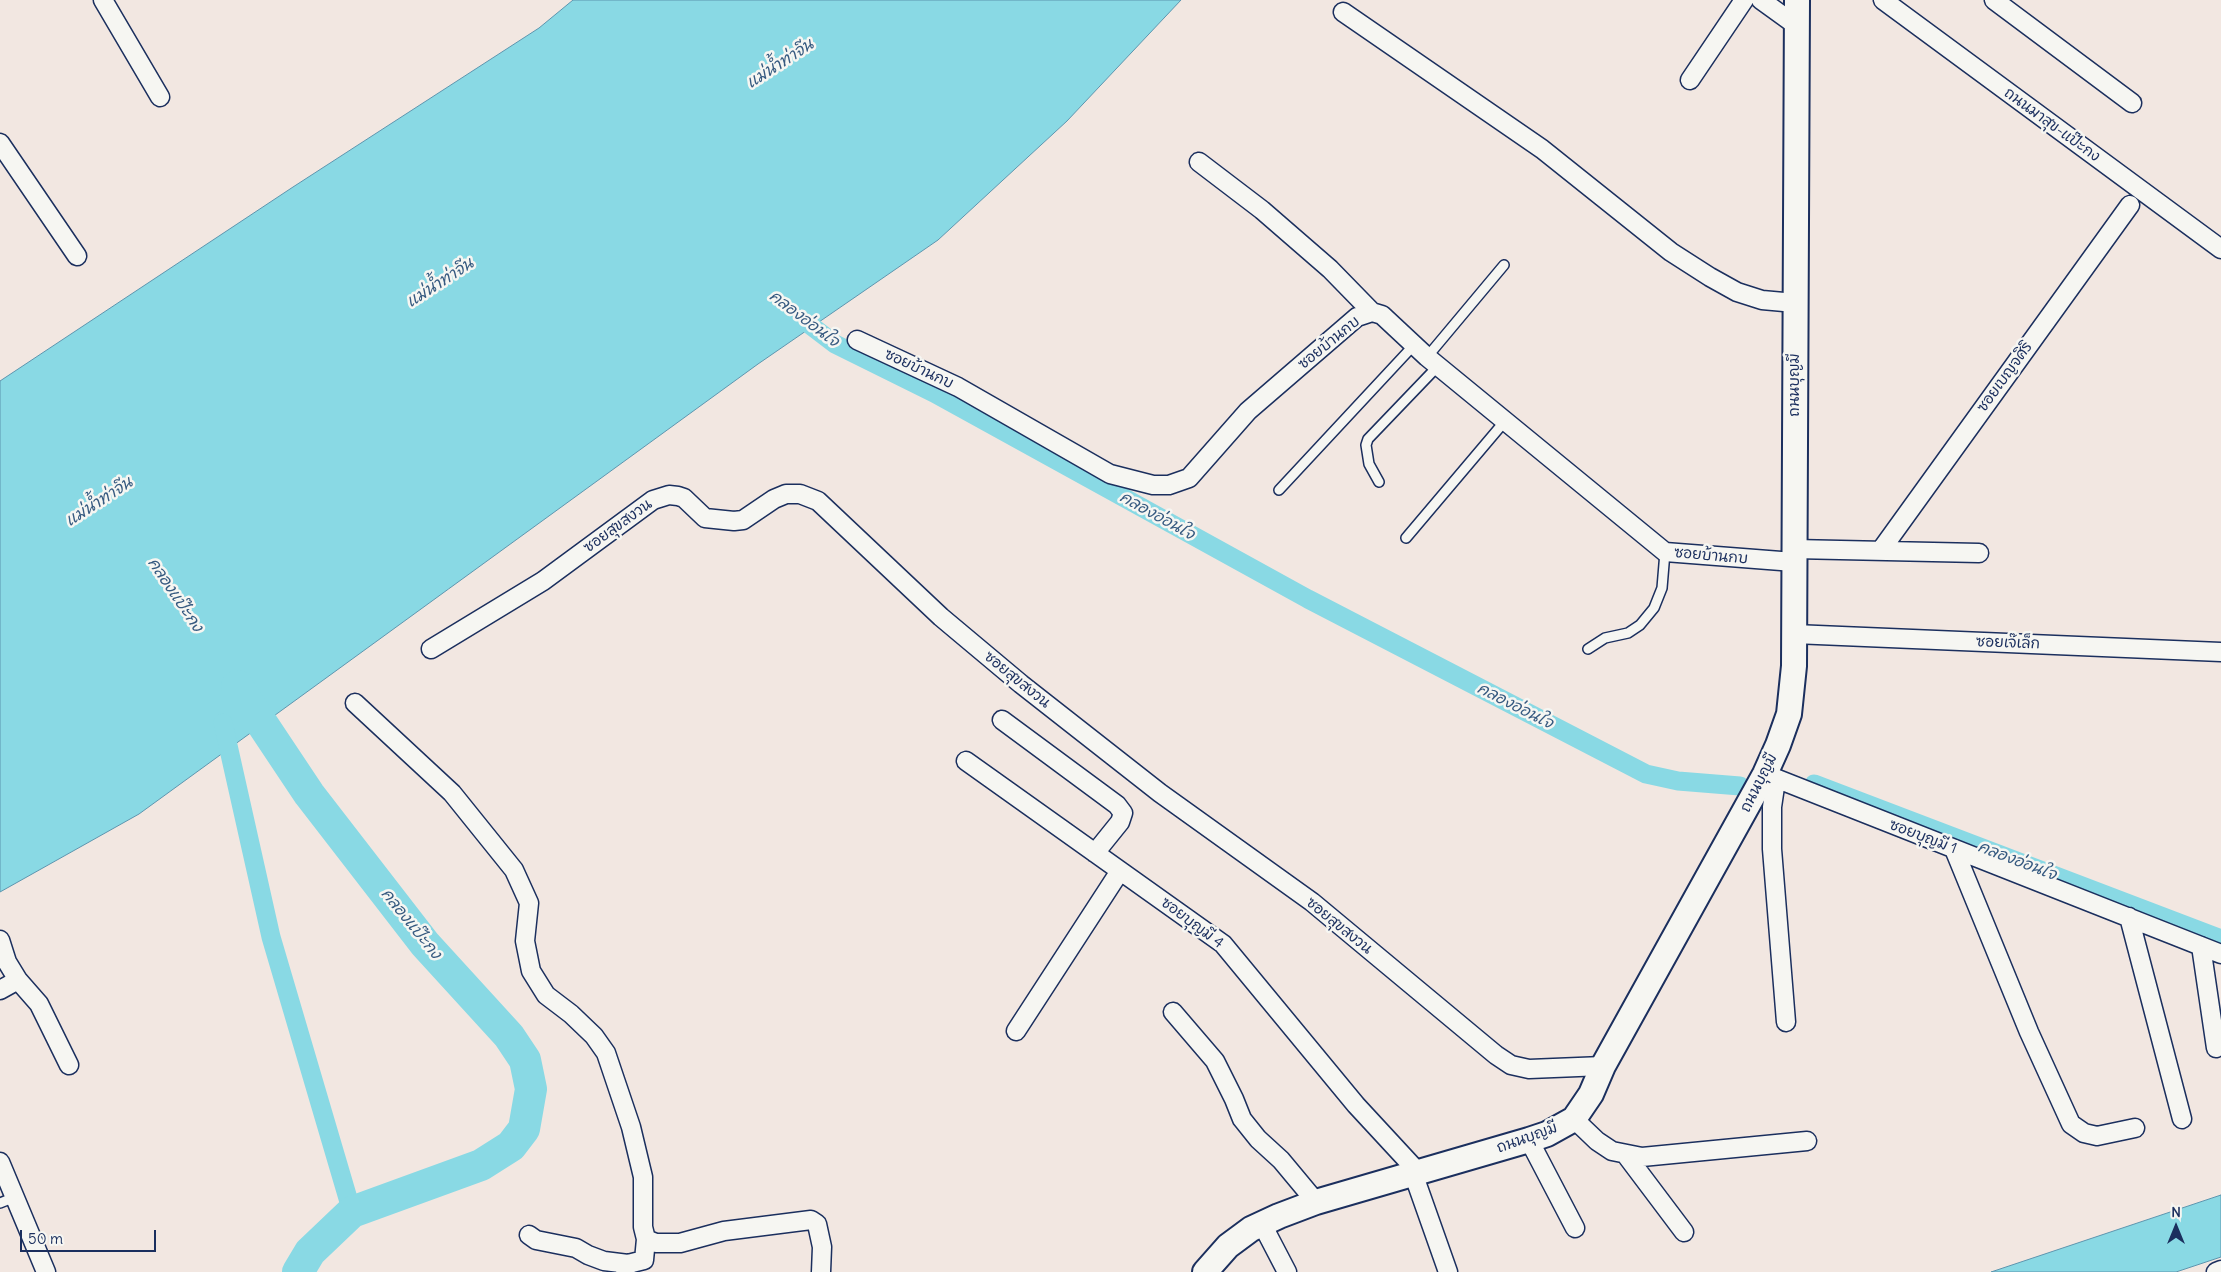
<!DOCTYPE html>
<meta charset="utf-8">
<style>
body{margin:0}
#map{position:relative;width:2221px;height:1272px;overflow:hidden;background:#f2e7e1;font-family:Delius,sans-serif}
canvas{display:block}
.north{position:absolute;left:2151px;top:1202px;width:50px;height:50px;-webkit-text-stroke:4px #f6f6f2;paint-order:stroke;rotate:0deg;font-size:14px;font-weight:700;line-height:20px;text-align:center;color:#1b2f5e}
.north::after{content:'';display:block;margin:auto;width:18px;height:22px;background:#1b2f5e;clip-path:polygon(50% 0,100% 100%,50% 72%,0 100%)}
.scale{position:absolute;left:20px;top:1230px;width:136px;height:22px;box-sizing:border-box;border:2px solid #1b2f5e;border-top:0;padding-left:6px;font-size:15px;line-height:18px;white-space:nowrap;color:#1b2f5e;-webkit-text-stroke:4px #f6f6f2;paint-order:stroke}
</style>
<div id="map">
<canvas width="2221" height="1272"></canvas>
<div class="north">N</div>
<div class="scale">50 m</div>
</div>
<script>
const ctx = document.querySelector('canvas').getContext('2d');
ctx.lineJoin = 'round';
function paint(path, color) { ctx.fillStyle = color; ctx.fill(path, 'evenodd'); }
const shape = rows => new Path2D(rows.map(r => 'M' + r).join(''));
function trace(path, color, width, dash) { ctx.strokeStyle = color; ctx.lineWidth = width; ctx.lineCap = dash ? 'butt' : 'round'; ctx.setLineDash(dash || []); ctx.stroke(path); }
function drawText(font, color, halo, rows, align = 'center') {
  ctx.font = font + ' Delius,"Playpen Sans Thai",sans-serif'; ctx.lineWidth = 5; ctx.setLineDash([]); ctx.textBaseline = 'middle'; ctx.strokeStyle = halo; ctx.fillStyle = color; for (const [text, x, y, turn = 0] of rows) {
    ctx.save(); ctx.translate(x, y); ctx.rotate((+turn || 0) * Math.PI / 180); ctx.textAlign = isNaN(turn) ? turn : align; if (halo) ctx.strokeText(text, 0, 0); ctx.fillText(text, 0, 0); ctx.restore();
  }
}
const water = shape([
 [573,0,1181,0,1067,121,938,240,758,364,139,814,0,892,0,381,293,187,539,28,573,0],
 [2221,1195,2221,1257,2176,1272,1991,1272,2221,1195]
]);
paint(water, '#89d9e4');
trace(water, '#5d95ae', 1);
trace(shape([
 [793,312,835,344,934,393,1308,599,1646,774,1678,781,1740,786],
 [223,723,271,937,352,1212],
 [1814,784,2221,939]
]), '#89d9e4', 19);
trace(shape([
 [237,686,309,794,425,944,509,1036,525,1060,531,1089,524,1129,511,1146,481,1165,352,1212,310,1252,298,1272]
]), '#89d9e4', 32);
const lane = shape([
 [1427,357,1504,265],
 [1379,482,1369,464,1366,445,1368,439,1438,366],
 [1279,490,1414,345],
 [1406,538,1505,421],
 [1588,649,1605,638,1628,633,1640,625,1654,608,1662,588,1665,552],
 [0,1203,15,1197]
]);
const street = shape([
 [103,0,160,97],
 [1761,0,1797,26],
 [1883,0,2221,249],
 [1994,0,2132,103],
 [1343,12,1542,149,1671,252,1710,277,1737,292,1762,300,1795,303],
 [1690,80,1744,0],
 [0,143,77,256],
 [1199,162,1262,210,1330,269,1372,312],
 [857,340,958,387,1110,474,1153,485,1169,485,1189,478,1248,411,1357,317,1372,312,1382,315,1427,357,1665,552,1794,562],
 [1794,549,1979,553],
 [1881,550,2130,205],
 [1794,634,2221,652],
 [431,649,543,581,653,500,669,495,678,496,684,498,705,518,734,521,743,520,774,499,786,494,800,494,818,501,941,617,1021,684,1160,793,1312,902,1496,1055,1511,1065,1529,1069,1603,1066],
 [355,703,452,793,514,870,529,903,525,941,531,971,546,995,571,1014,594,1036,606,1053,631,1127,643,1177,643,1227,646,1239,656,1243,680,1243,724,1231,811,1220,817,1224,822,1247,821,1272],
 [1002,720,1117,805,1123,813,1120,822,1095,853],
 [966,761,1223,944,1356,1105,1418,1172],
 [1765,774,2221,954],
 [1776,780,1772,807,1772,849,1786,1022],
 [1954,849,2029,1032,2071,1124,2084,1133,2097,1136,2135,1128],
 [2129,917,2182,1119],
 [0,940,7,962,18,980,39,1004,69,1065],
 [2201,946,2216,1048],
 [0,990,18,980],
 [1173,1012,1215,1061,1234,1099,1242,1119,1258,1139,1281,1160,1316,1202],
 [1016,1031,1120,871],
 [1574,1119,1597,1141,1612,1151,1642,1157,1807,1141],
 [1529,1140,1575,1228],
 [1626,1155,1684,1232],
 [0,1162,46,1272],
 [1413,1173,1448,1272],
 [1262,1224,1287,1272],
 [529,1235,536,1240,576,1248,588,1255,604,1261,628,1264],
 [625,1272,628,1264,644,1260,646,1239],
 [2216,1272,2221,1270]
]);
const secondary = shape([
 [1205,1272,1228,1246,1251,1229,1279,1216,1316,1202,1529,1140,1547,1134,1574,1119,1591,1094,1603,1066,1765,774,1778,745,1789,714,1794,666,1797,0]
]);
trace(lane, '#1b2f5e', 12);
trace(street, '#1b2f5e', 21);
trace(secondary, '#1b2f5e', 28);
trace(lane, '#f6f6f2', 9);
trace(street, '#f6f6f2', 18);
trace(secondary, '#f6f6f2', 24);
drawText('15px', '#1b2f5e', '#f6f6f2', [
 ["ถนนมาสุข-แป๊ะกง",2052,125,36],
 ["ซอยบ้านกบ",1329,343,-39],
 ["ซอยบ้านกบ",919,369,25],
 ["ซอยเบญจศิริ",2005,377,-54],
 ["ถนนบุญมี",1795,385,-90],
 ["ซอยสุขสงวน",618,526,-36],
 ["ซอยบ้านกบ",1711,556,5],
 ["ซอยเจ๊เล็ก",2008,643,2],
 ["ซอยสุขสงวน",1017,680,39],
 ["ถนนบุญมี",1759,783,-63],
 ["ซอยบุญมี 1",1923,837,21],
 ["ซอยบุญมี 4",1192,923,37],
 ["ซอยสุขสงวน",1339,926,39],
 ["ถนนบุญมี",1527,1138,-20]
]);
drawText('italic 16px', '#365a80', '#f6f6f2', [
 ["แม่น้ำท่าจีน",780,64,-33],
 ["แม่น้ำท่าจีน",440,283,-33],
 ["คลองอ่อนใจ",804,319,37],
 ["แม่น้ำท่าจีน",99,502,-33],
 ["คลองอ่อนใจ",1157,516,29],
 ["คลองแป๊ะกง",175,595,56],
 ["คลองอ่อนใจ",1515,706,27],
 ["คลองอ่อนใจ",2017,861,21],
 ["คลองแป๊ะกง",411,924,51]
]);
</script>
